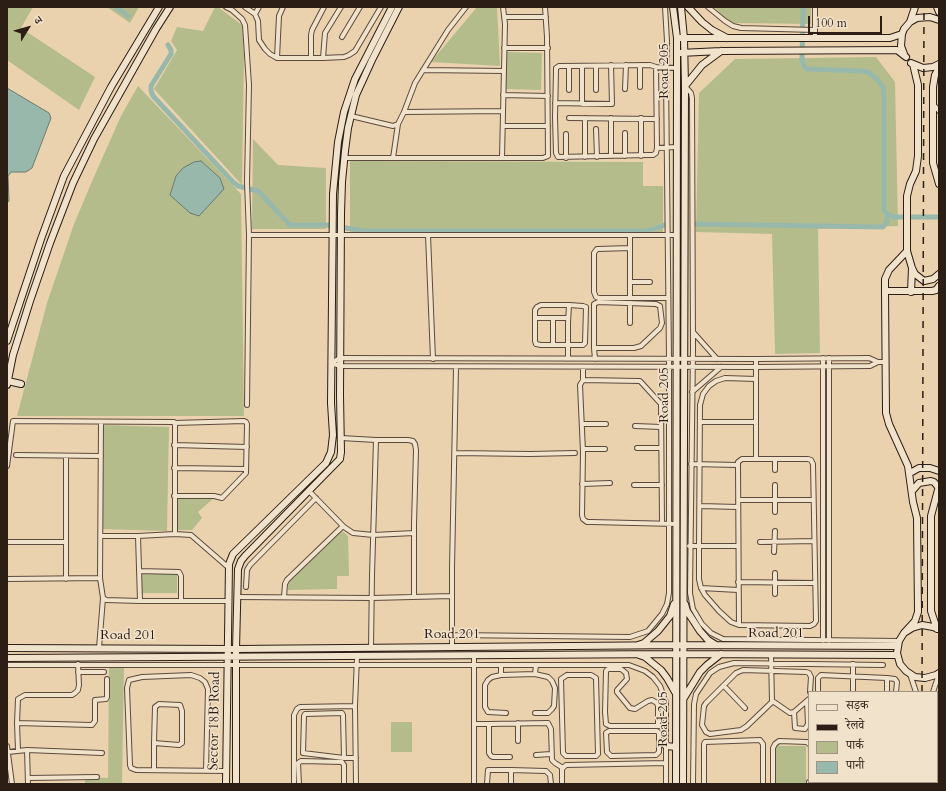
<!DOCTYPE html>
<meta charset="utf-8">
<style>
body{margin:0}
#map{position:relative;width:946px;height:791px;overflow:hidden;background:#ead2af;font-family:Cardo,"Noto Serif Devanagari",serif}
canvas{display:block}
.frame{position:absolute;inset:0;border:8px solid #2c1d15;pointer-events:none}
.legend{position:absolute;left:808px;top:691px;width:130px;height:92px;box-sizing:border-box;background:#f1e2cb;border:1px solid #a29382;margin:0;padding:5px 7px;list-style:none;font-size:12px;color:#2c1d15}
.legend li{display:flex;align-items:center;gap:8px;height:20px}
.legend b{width:20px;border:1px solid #a29382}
.north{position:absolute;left:8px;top:8px;width:40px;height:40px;-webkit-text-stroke:3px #f1e2cb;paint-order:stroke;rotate:53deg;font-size:11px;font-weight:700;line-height:16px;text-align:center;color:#2c1d15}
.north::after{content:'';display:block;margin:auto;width:14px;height:18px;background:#2c1d15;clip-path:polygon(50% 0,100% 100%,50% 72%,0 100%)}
.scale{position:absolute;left:808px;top:16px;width:74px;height:18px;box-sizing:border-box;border:2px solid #2c1d15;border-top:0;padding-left:5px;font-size:12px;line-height:14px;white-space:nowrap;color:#2c1d15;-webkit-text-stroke:3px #f1e2cb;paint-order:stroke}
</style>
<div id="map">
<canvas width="946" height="791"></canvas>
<div class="frame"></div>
<ul class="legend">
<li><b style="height:5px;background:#f1e2cb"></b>सड़क</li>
<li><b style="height:5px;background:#2c1d15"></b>रेलवे</li>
<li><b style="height:11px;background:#b5bc8c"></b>पार्क</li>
<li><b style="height:11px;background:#98b8ab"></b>पानी</li>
</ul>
<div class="north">उ</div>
<div class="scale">100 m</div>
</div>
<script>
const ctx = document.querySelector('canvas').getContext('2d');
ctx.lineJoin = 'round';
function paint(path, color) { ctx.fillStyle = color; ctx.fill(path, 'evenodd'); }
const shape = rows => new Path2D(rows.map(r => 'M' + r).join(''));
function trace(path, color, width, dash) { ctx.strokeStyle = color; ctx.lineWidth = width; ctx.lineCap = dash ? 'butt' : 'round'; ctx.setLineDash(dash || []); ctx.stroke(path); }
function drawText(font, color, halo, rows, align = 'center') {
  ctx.font = font + ' Cardo,serif'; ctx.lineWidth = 3; ctx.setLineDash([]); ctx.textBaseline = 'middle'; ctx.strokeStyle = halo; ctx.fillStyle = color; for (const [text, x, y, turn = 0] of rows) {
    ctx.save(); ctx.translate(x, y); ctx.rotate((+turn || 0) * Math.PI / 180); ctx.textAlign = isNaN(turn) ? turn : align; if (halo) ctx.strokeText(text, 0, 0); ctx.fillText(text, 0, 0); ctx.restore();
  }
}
paint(shape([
 [7,7,33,7,21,28,95,77,79,110,7,60],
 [107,7,139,7,130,23],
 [215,7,218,7,242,25,244,54,242,185,154,89,177,50,171,41,177,27,203,31],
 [477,7,497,7,500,66,431,62],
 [714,7,811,7,811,24,731,23],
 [507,52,542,53,541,90,506,89],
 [876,57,895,82,898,226,818,229,820,353,775,354,772,234,696,232,699,93,735,59],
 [138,86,241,194,244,416,17,416,47,303,74,224,93,179,121,116],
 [253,139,278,165,326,168,326,229,252,229],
 [350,161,643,162,643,186,663,186,663,235,350,233],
 [104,425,169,427,167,531,102,529],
 [176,497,215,497,198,512,202,518,192,530,177,530],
 [342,531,348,536,349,576,337,576,337,589,288,590,288,583],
 [141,573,177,573,177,593,141,593],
 [109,666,124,667,122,784,85,784,85,777,108,778],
 [391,722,412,722,412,752,391,752],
 [776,746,806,746,806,784,776,784]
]), '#b5bc8c');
const water = shape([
 [7,88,49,113,51,118,32,168,26,172,11,172,8,176,9,201,7,203,7,88],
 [201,161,220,178,224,189,199,216,190,213,170,195,176,176,183,168,194,162,201,161]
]);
paint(water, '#98b8ab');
trace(water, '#6d7a6f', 1);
trace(shape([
 [116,7,128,16],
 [803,7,802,60,804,66,807,69,861,71,868,72,877,79,883,87,884,98,884,210,887,214,894,217,939,217],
 [168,45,171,50,171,54,151,86,151,91,153,96,233,182,238,186,258,191,290,225,326,225,366,231,647,231,665,225],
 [695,224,883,227,887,222,887,214]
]), '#98b8ab', 5);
const street = shape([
 [226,7,232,10,242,19,245,25,249,85,247,182,249,235,247,405],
 [245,7,255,14,259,7],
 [708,7,725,21,733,26,741,28,815,30],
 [255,14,258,21,259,40,265,49,270,54,277,58,323,58,344,57,349,55,355,51,381,7],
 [504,17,546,17],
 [342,37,360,7],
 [815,38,815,7],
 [504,48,548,48],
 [277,58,279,16,283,7],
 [311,58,311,35,312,30,324,7],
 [323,58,325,33,341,7],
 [656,67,657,148],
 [423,70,504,71],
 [685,86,691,93,692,98,693,348,690,593,693,609,702,624,711,633,723,639,899,641],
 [640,87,640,65],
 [625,89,626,65],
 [569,90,569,66],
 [596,90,596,66],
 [503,95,548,96],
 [555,103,612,104,611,65],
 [582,104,582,66],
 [933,104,939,111],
 [404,112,503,111],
 [351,116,393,126,398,124,404,112,415,83,448,30,466,7],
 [569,118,657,119],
 [611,118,611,156],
 [503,126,548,126],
 [596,129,597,157],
 [625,133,625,156],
 [566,134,566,158],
 [677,147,657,148,656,153,653,155,648,155,558,157,556,153,555,117,556,71,556,68,559,66,650,65,656,67,677,68],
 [641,156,641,118],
 [585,157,585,118],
 [344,158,502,158,505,24,503,7],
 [393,158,398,124],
 [502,158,543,158,548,156,547,37,545,7],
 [249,235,677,235],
 [428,235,433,359],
 [630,248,630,235],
 [630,282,650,282],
 [630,298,630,248,597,249,594,253,594,292,596,297,599,298,668,298],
 [535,318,568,318],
 [630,323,630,303],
 [693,332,717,359],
 [553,345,553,318],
 [594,348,634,348,641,346,660,328,662,323,660,306,656,304,598,302,594,304,594,348,595,359],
 [823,358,823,641],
 [829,358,829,641],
 [568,359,568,323,569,305,541,305,537,307,535,310,535,341,536,344,541,345,583,345,585,343,586,307,583,306,569,305],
 [331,363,340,366,756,367,870,366,878,362,886,362],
 [331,363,340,358,756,359,869,358,878,362],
 [583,367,583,380],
 [756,379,725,378,716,381,709,386,703,394,700,405,699,546,699,579,701,588,705,595,719,611,731,622,739,625,810,626,814,624,816,621,813,464,811,460,808,459,756,459,756,359],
 [692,392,721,367],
 [101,422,100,578,103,598,106,600,140,601,229,601],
 [700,422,756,422],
 [174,423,244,421,246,422,247,424,246,473,222,498,214,496,174,496],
 [582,424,606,424],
 [635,426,661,427],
 [341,438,376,440,408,440,413,441,415,444,416,450,414,524,414,597],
 [174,445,247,447],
 [637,448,661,448],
 [583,449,605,449],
 [455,453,530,454,575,453],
 [16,455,101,456],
 [66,456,66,579],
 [775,459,775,470],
 [691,464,738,465,738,462,742,459,756,459],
 [738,465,739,625],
 [7,466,13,421,174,422,175,425,175,534],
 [174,468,246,469],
 [582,484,610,483],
 [634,485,662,485],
 [309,491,344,527,353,533,373,535,414,533],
 [738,500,813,500],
 [700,506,738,507],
 [775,512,775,485],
 [662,523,661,404,640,381,583,380,580,385,583,452,582,515,583,519,587,522,591,522,676,524],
 [101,536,138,536,140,601],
 [138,536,175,534,191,535,229,568],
 [7,542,66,542],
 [760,542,814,541],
 [689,546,738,546],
 [774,552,775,531],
 [139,571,179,572,181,576,181,601],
 [7,579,100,578],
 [738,582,815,583],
 [246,587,247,570,250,565,316,498],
 [701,588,738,590],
 [775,594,775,573],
 [237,597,372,598,452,596],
 [284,597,285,584,287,580,343,526],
 [452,635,630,637,648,631,662,614,667,604,669,593,669,359,666,77,667,41,665,7],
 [452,647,452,568,456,367],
 [99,648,103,598],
 [371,648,372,575,376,440],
 [771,654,772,702],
 [474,656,474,784],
 [7,665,629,665,645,671,653,677,660,686,664,697,666,702,666,784],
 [501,665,501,675,492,677,488,680,485,685,485,707,488,712,506,713],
 [78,672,104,672],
 [910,674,916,692],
 [501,675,535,674],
 [567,675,591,675,596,678,598,754,596,756,566,756,563,753,561,679,567,675],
 [887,678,895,679,897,682,896,692],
 [724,686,745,708],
 [818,692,818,678,821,675,887,678,887,692],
 [853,692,853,664],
 [933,692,939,674],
 [809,699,794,712,790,713,774,702,772,702,747,726,741,730,710,734,706,732,702,725,704,706,706,703,736,673,743,670,806,672,809,673,811,677,810,692],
 [794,712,795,728,805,729,808,724,807,702],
 [535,713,548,713,552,709,554,706,555,688,552,681,548,677,535,674,536,665],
 [17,723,92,725,95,721,95,700,106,699,107,697,107,679],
 [518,723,518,741],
 [474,724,489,724,489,753,491,756,493,757,510,757],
 [489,724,548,723,551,729,552,760,555,763,563,768],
 [658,726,658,706,657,703,652,700,648,701,635,709,630,708,617,692,617,690,627,679,626,673,621,669,608,669,606,671,605,712,606,724,610,726,666,726],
 [609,731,657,731,659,733,659,752,656,755,611,756,607,752,606,733,609,731],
 [7,746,12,784],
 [18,750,17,723,18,699,25,695,72,695,75,693,78,690,79,685,78,664],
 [27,750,28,784],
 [8,752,27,750,102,753],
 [536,755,551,754],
 [344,758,343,715,342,713,305,714,304,716,303,753,344,758,356,758],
 [154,770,154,743,179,745,182,743,182,711,180,705,159,704,155,707,154,743],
 [206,770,208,689,205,682,200,678,191,675,142,677,129,680,127,688,130,765,131,768,136,770,226,771],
 [28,778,97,777],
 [853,782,853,784],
 [909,782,912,784],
 [933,782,933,784],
 [294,784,294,715,297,709,300,707,355,706],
 [299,784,298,763,301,761,342,762,344,765,344,784],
 [356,784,355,706,357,657],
 [487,784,488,770,511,770],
 [511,784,511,770,546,771,550,775,551,784],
 [562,784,562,769,566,765,666,763],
 [693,784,694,704,696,694,710,673,719,667,734,663,883,665],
 [704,784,704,744,705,742,760,740,763,744,763,784],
 [773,784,773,748,775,744,779,741,807,742,809,744],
 [809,784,809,782],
 [817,784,818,782],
 [886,784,886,782],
 [895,784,895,782],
 [915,784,915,782]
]);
const secondary = shape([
 [673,7,677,38,677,67,676,784],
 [681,7,684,38,685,86,683,784],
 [688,7,702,22,712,30,727,38],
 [937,7,939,12],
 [910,22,915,7],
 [680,38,890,38,902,34],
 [680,53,721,51,897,50,906,57],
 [904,54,901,46,902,34,904,29,910,22,917,18,930,17,939,20],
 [911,63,923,68,933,67,939,64],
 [913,64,918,85,918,156,916,171,910,184,907,196,907,251,912,268,915,274,924,281,933,279,939,274],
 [939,68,935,75,933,87,933,163,939,184],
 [685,86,702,65,721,51],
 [885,291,932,291,936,290,939,286],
 [911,292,912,268],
 [7,341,41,239,64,176,111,87,159,7],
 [8,381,21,384],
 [7,385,13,355,30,301,50,243,73,183,94,139,156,29,170,7],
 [910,473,919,468,930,468,939,471],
 [912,491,919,483,931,481,934,482,938,487],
 [685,604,687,611,700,631,708,640,716,645],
 [937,629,931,611,931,516,939,486],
 [938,629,933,627,922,625,912,628,904,633,899,641,897,653,900,664,906,671,915,677,925,678,936,675,939,673],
 [904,633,915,621,918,612,917,518,913,502,908,466,889,424,886,413,885,291,885,279,889,270,907,251],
 [638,645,644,643,658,631,670,616,674,604],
 [7,648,236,649,683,645,898,646],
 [639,655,645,657,661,670,667,678,675,692],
 [7,658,676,654,897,655],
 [684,698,700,672,707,665,721,654],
 [666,746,676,747],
 [226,784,229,564,233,554,326,463,331,452,333,435,331,403,333,194,338,142,344,112,355,79,392,7],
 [236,784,236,649,238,569,241,561,245,556,340,459,341,452,340,395,341,213,342,182,345,151,348,128,356,95,372,60,399,7]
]);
trace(street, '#5c4a3c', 6);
trace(secondary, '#2c1d15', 8);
trace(street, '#f1e2cb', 4);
trace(secondary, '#f1e2cb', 6);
trace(shape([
 [922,692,924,7],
 [922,782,922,784]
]), '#2c1d15', 1.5, [7, 7]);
drawText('14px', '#2c1d15', '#f1e2cb', [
 ["Road 205",665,71,-90],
 ["Road 205",665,395,-90],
 ["Road 201",776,634],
 ["Road 201",452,635],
 ["Road 201",128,636],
 ["Road 205",664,719,-90],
 ["Sector 18B Road",215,721,-89]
]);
</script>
